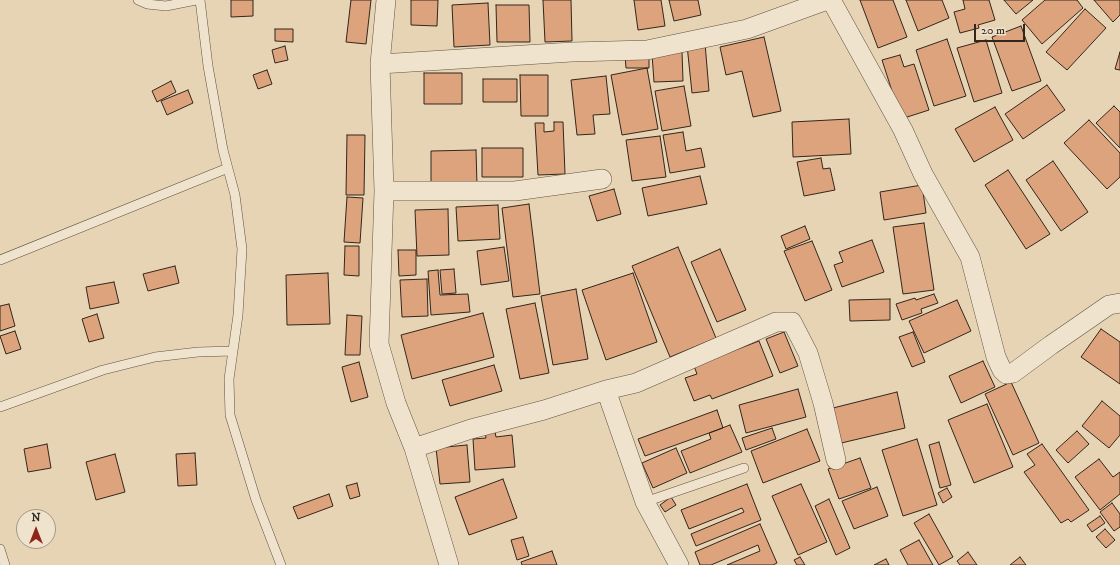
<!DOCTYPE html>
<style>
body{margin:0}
#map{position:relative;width:1120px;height:565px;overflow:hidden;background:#e6d4b4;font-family:"IM FELL DW Pica",serif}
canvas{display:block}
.north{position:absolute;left:16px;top:509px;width:40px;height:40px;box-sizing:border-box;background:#efe3ce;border:1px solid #a49787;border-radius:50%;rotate:0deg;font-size:11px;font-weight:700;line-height:16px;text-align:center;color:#33261c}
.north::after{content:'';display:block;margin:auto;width:14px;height:18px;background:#8f2418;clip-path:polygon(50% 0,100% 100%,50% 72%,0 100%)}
.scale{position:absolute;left:974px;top:24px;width:51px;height:18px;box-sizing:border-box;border:2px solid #33261c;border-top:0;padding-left:5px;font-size:12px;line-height:14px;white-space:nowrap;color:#33261c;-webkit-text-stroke:3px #efe3ce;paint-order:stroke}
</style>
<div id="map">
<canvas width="1120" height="565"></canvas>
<div class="north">N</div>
<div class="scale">20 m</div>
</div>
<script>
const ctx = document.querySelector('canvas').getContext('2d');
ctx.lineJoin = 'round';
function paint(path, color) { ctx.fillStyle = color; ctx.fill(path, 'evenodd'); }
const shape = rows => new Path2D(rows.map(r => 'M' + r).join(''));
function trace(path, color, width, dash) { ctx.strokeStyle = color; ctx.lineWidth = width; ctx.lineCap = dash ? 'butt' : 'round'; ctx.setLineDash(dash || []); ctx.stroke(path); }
const building = shape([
 [231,0,253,0,253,16,231,17,231,0],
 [351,0,371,0,366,44,346,42,351,0],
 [411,0,438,0,437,26,411,25,411,0],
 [543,0,571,0,572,41,545,42,543,0],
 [634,0,661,0,665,26,638,30,634,0],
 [669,0,698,0,701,15,674,21,669,0],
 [860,0,893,0,907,37,878,48,860,0],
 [906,0,942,0,949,18,918,31,906,0],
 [963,0,989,0,995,20,978,25,979,28,960,33,954,12,965,9,963,0],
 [1004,0,1033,0,1016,14,1004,0],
 [1045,0,1077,0,1083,8,1042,44,1022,20,1045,0],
 [1094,0,1120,0,1120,15,1113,22,1094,0],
 [488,3,490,45,454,47,452,5,488,3],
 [496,5,529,5,530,42,497,42,496,5],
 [1085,9,1106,28,1067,70,1046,52,1085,9],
 [1021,26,1041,81,1012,91,992,37,1021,26],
 [275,29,293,29,293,42,275,41,275,29],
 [764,37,781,111,753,117,742,71,726,75,720,47,764,37],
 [947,39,966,96,934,106,916,50,947,39],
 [986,40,1002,93,974,102,957,48,986,40],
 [705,43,709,91,692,93,687,45,705,43],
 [285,46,288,60,275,63,272,50,285,46],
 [682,52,683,81,654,82,652,54,682,52],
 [1120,52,1120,70,1115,69,1120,52],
 [625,55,649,55,649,68,626,68,625,55],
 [900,55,904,67,914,64,929,110,901,119,882,60,900,55],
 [647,68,658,129,622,135,611,75,647,68],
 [267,70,272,84,258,89,253,75,267,70],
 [424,73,462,73,462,104,424,104,424,73],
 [520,75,548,75,548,116,521,116,520,75],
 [606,76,610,114,593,115,595,134,577,135,571,80,606,76],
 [483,79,517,79,517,102,483,102,483,79],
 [171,81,176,92,157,102,152,91,171,81],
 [1047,85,1065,110,1023,139,1005,114,1047,85],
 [684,86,691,126,662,131,655,91,684,86],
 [188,90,193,103,167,115,161,101,188,90],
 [1114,106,1120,112,1120,148,1096,123,1114,106],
 [995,107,1013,140,974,162,955,129,995,107],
 [849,119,851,154,793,157,792,122,849,119],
 [1089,120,1120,153,1120,177,1107,189,1064,143,1089,120],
 [554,122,563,122,565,174,538,175,535,123,544,123,544,132,554,131,554,122],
 [683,132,686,151,701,148,705,167,670,173,663,135,683,132],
 [347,135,365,135,364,195,346,195,347,135],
 [660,136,666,177,632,181,626,140,660,136],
 [482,148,523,148,523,177,482,177,482,148],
 [476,150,477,185,431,185,431,151,476,150],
 [821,158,823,169,830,168,835,190,804,196,797,162,821,158],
 [1053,161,1088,212,1061,231,1026,180,1053,161],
 [1008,170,1050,234,1026,249,985,185,1008,170],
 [700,176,707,204,648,216,642,188,700,176],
 [922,185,926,213,884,220,880,192,922,185],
 [614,189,621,214,597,221,589,196,614,189],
 [347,197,363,198,360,243,344,242,347,197],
 [529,204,540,294,513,297,502,208,529,204],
 [498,205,500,239,458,241,456,207,498,205],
 [448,209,449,255,417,256,415,210,448,209],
 [924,223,934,290,903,294,893,227,924,223],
 [805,226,810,239,786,249,781,236,805,226],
 [872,240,884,272,842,287,834,265,843,262,839,252,872,240],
 [812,241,832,290,805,301,784,251,812,241],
 [345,246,359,246,359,276,344,275,345,246],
 [504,247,509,281,481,285,477,251,504,247],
 [678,247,716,338,670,357,632,266,678,247],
 [720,249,746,310,717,322,691,262,720,249],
 [398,250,416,250,416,275,399,276,398,250],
 [175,266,179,283,148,291,143,274,175,266],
 [454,269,456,293,442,294,440,270,454,269],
 [438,270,440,295,468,294,470,312,431,315,428,271,438,270],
 [328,273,330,324,287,325,286,275,328,273],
 [633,273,657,342,606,360,582,290,633,273],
 [427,279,428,316,402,317,400,280,427,279],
 [114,282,119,303,90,309,86,287,114,282],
 [576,289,588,359,553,365,541,296,576,289],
 [934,294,938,303,921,309,922,313,902,320,896,304,915,298,916,300,934,294],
 [890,299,890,320,850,321,849,300,890,299],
 [957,300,971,331,924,353,909,321,957,300],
 [535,303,549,373,520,379,506,309,535,303],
 [9,304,15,326,0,331,0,306,9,304],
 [483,313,494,357,412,379,401,335,483,313],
 [97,314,104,338,89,342,82,319,97,314],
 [347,315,362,316,360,355,345,355,347,315],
 [1101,329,1120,342,1120,384,1081,357,1101,329],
 [15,331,21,349,6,354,0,336,15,331],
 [784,332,798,366,780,373,766,339,784,332],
 [913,332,925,362,912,367,899,337,913,332],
 [759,341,773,376,712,399,710,395,694,401,685,378,697,374,694,366,759,341],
 [983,361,995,387,961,403,949,376,983,361],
 [359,362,368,397,351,402,342,367,359,362],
 [494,365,502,391,450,406,442,380,494,365],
 [1011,382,1039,443,1013,455,985,394,1011,382],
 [798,389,806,417,746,433,739,405,798,389],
 [897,392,905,428,837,444,829,409,897,392],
 [1102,401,1120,416,1120,435,1109,448,1082,426,1102,401],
 [987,404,1013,467,974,483,948,420,987,404],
 [717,410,723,428,645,456,638,439,717,410],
 [730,425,742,452,690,473,681,451,711,439,709,433,730,425],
 [772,428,776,439,746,450,742,438,772,428],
 [807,429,820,461,763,483,751,451,807,429],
 [1077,431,1089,444,1068,463,1056,450,1077,431],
 [485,432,495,432,496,437,512,435,515,467,475,470,473,439,486,438,485,432],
 [917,439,937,505,903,516,882,450,917,439],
 [939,442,951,485,940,488,929,445,939,442],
 [47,444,51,468,28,472,24,449,47,444],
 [1042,444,1089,510,1071,522,1068,519,1061,523,1024,472,1035,465,1027,454,1042,444],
 [467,445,470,482,440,484,436,448,467,445],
 [676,448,687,473,653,488,642,463,676,448],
 [195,453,197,485,178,486,176,454,195,453],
 [115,454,125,492,96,500,86,462,115,454],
 [860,458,871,488,839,499,828,469,860,458],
 [1099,459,1113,477,1120,472,1120,494,1100,510,1075,477,1099,459],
 [503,479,517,518,469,535,455,497,503,479],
 [357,483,360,496,350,499,346,486,357,483],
 [747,484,761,520,696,546,691,534,744,512,742,508,689,529,681,510,747,484],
 [801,484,827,542,798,555,772,496,801,484],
 [877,487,888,516,854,529,842,501,877,487],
 [947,488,952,497,943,503,938,493,947,488],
 [329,494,333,506,298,519,293,507,329,494],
 [671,497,676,505,665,512,660,505,671,497],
 [829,499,850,548,836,555,815,506,829,499],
 [1112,503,1120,514,1120,527,1114,531,1100,512,1112,503],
 [929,514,953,557,939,565,914,523,929,514],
 [1100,516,1105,523,1092,532,1087,525,1100,516],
 [760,524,777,563,773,565,727,565,760,551,758,545,711,565,700,565,695,552,760,524],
 [1105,529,1115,540,1106,548,1096,537,1105,529],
 [523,537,529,556,517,560,511,540,523,537],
 [919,540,933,565,908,565,900,550,919,540],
 [552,551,557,565,522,565,521,562,552,551],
 [968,552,977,565,960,565,957,561,968,552],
 [800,557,805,565,797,565,794,560,800,557],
 [1020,557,1026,565,1010,565,1020,557],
 [886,559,889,565,874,565,886,559]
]);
paint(building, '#dca37d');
trace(building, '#33261c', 1);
const lane = shape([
 [138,0,147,4,166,6,196,0],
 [200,0,208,66,223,150,235,195,242,249,238,315,229,379,230,415,256,500,281,565],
 [0,260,228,168],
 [0,407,103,370,155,357,198,352,233,351],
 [645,502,744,468],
 [0,549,5,565]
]);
const street = shape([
 [386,0,380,64,384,191,379,344,396,403,414,448,449,565],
 [831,0,903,130,923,174,970,257,996,357,1002,370,1006,374,1013,373,1051,345,1109,305,1120,303],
 [380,64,572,52,647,50,747,29,827,0],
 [384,191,515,191,602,179],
 [606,390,645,502,679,565],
 [414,448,471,429,544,410,606,390,636,383,776,322,792,322,808,353,823,403,836,460]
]);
trace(lane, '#605242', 10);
trace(street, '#605242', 20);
trace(lane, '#efe3ce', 9);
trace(street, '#efe3ce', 19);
</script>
